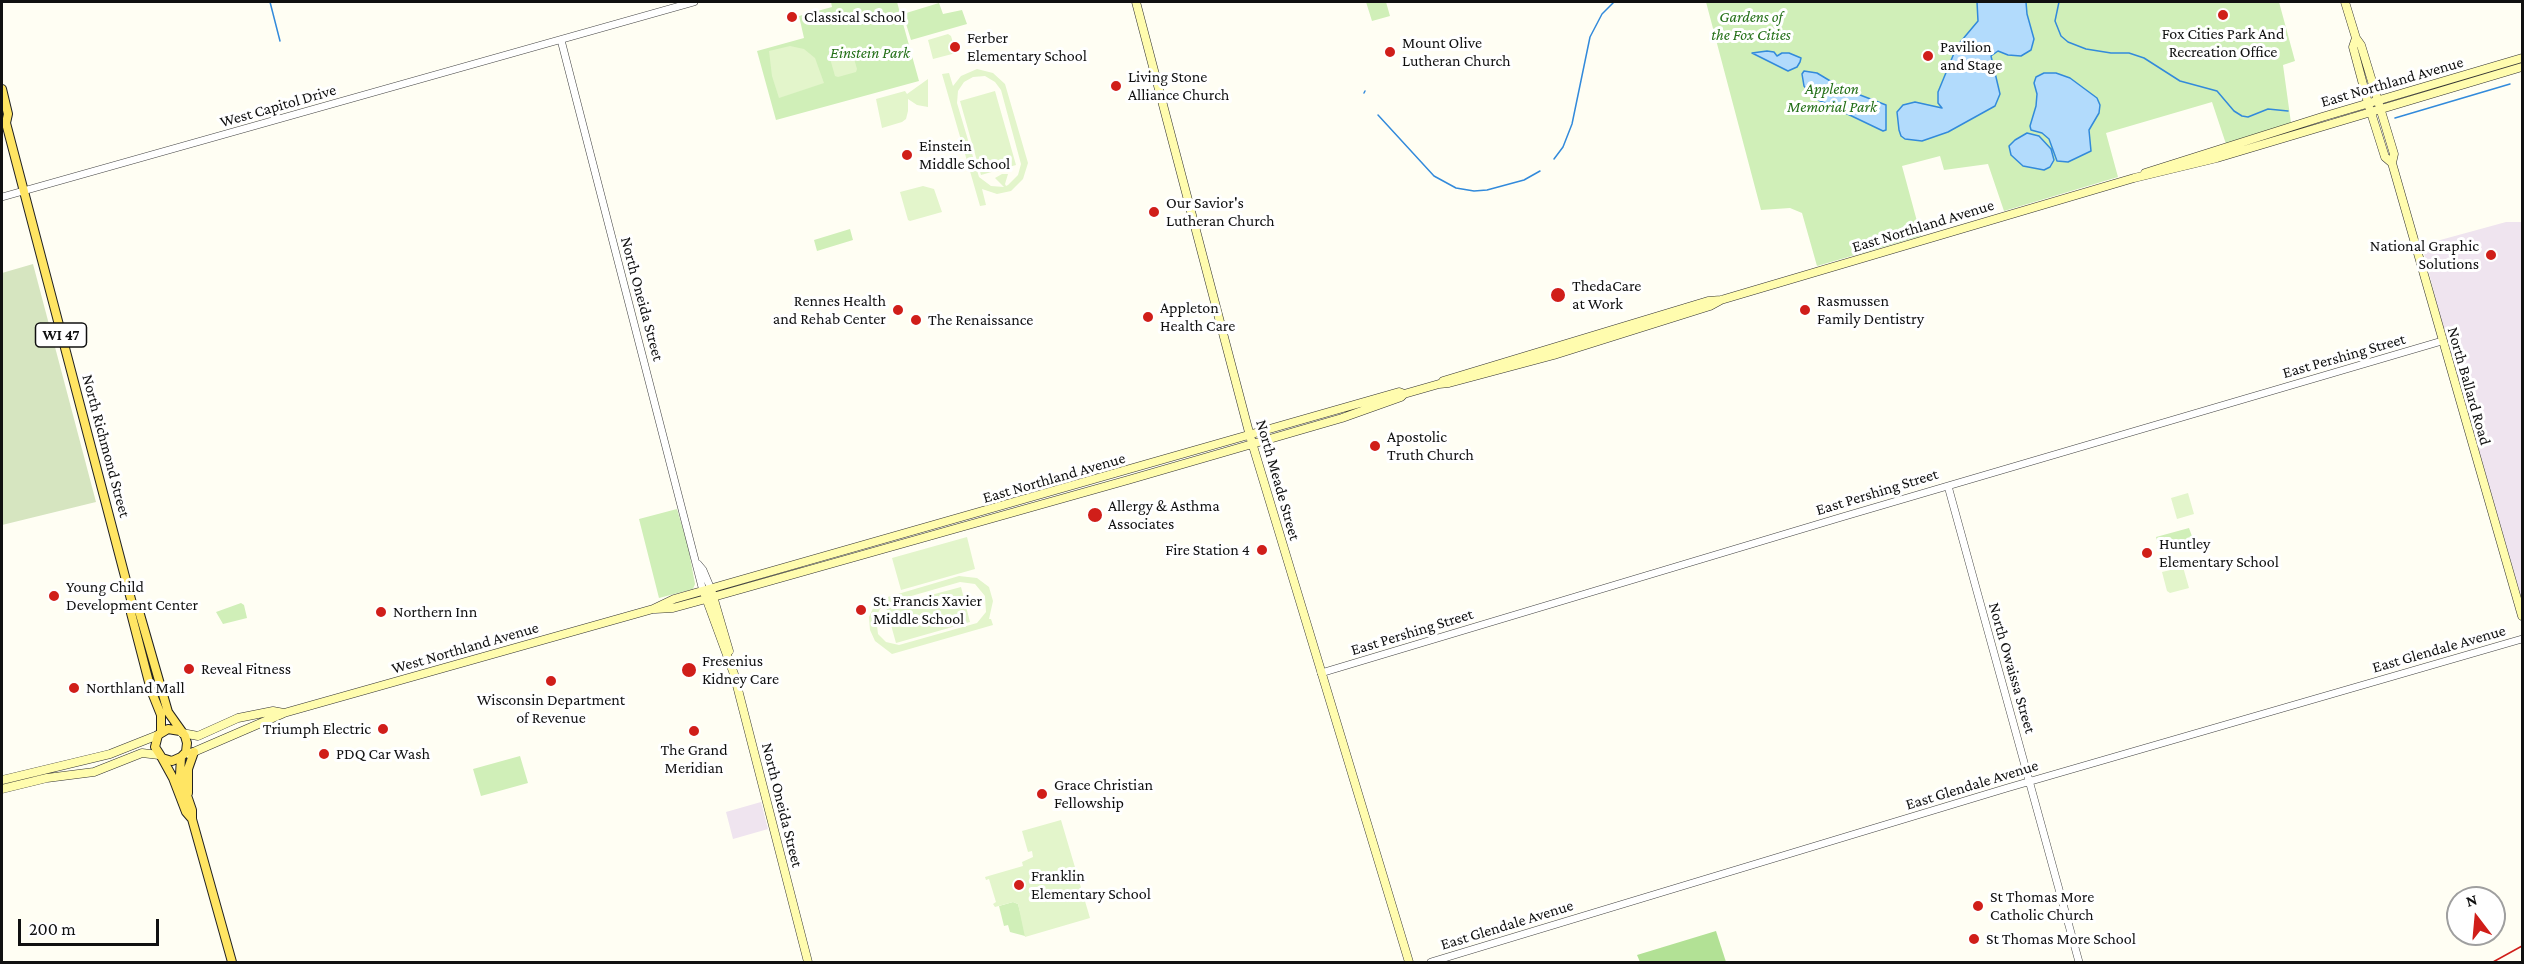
<!DOCTYPE html>
<style>
body{margin:0}
#map{position:relative;width:2524px;height:964px;overflow:hidden;background:#fffef3;font-family:"Crimson Pro",serif}
canvas{display:block}
.frame{position:absolute;inset:0;border:3px solid #101010;pointer-events:none}
.north{position:absolute;left:2446px;top:886px;width:60px;height:60px;box-sizing:border-box;background:#fff;border:2px solid #9f9f9f;border-radius:50%;rotate:344deg;font-size:16px;font-weight:700;line-height:24px;text-align:center;color:#101010}
.north::after{content:'';display:block;margin:auto;width:21px;height:27px;background:#d01e19;clip-path:polygon(50% 0,100% 100%,50% 72%,0 100%)}
.scale{position:absolute;left:18px;top:919px;width:141px;height:27px;box-sizing:border-box;border:3px solid #101010;border-top:0;padding-left:8px;font-size:18px;line-height:21px;white-space:nowrap;color:#101010;-webkit-text-stroke:4px #fff;paint-order:stroke}
</style>
<div id="map">
<canvas width="2524" height="964"></canvas>
<div class="frame"></div>
<div class="north">N</div>
<div class="scale">200 m</div>
</div>
<script>
const ctx = document.querySelector('canvas').getContext('2d');
ctx.lineJoin = 'round';
function paint(path, color) { ctx.fillStyle = color; ctx.fill(path, 'evenodd'); }
const shape = rows => new Path2D(rows.map(r => 'M' + r).join(''));
function trace(path, color, width, dash) { ctx.strokeStyle = color; ctx.lineWidth = width; ctx.lineCap = dash ? 'butt' : 'round'; ctx.setLineDash(dash || []); ctx.stroke(path); }
function drawText(font, color, halo, rows, align = 'center') {
  ctx.font = font + ' "Crimson Pro",serif'; ctx.lineWidth = 6; ctx.setLineDash([]); ctx.textBaseline = 'middle'; ctx.strokeStyle = halo; ctx.fillStyle = color; for (const [text, x, y, turn = 0] of rows) {
    ctx.save(); ctx.translate(x, y); ctx.rotate((+turn || 0) * Math.PI / 180); ctx.textAlign = isNaN(turn) ? turn : align; if (halo) ctx.strokeText(text, 0, 0); ctx.fillText(text, 0, 0); ctx.restore();
  }
}
paint(shape([
 [2506,222,2522,222,2522,600,2439,313,2422,245],
 [761,802,768,829,733,839,726,812]
]), '#efe4ef');
paint(shape([
 [831,2,897,2,919,81,776,120,757,51,804,38,799,16,832,7],
 [1366,2,1386,2,1390,16,1372,21],
 [1706,2,2279,2,2295,61,2283,65,2291,123,2226,144,2212,102,2106,133,2118,177,2004,211,1988,164,1944,170,1940,156,1902,166,1921,236,1817,266,1802,213,1790,208,1761,210],
 [939,3,943,14,962,10,967,24,911,40,903,14],
 [850,229,853,240,817,251,814,240],
 [677,509,688,546,695,584,693,589,659,598,639,519],
 [2189,528,2193,539,2160,550,2156,537],
 [241,603,244,605,247,618,223,624,216,612],
 [520,756,528,783,481,796,473,769],
 [1013,902,1018,904,1026,934,1025,936,1010,932,1008,925,1004,926,999,906]
]), '#d0efb8');
paint(shape([
 [1716,931,1726,962,1640,962,1637,955]
]), '#b2e195');
paint(shape([
 [33,264,96,502,2,525,2,273]
]), '#d6e5c0');
paint(shape([
 [948,34,951,36,956,53,933,59,928,40],
 [790,46,804,49,815,58,824,83,779,98,772,76,769,51],
 [849,47,851,48,857,69,856,72,838,77,835,76,829,55,831,52],
 [977,69,993,73,1005,84,1028,163,1023,179,1011,191,997,194,982,189,986,205,980,206,942,74,949,73,953,86,961,76],
 [985,76,995,82,1001,90,1021,164,1018,175,1008,185,1006,186,1005,184,1008,174,1002,174,995,178,1004,187,991,186,979,177,957,103,958,91,964,82,973,77],
 [928,79,928,107,917,105,908,99,908,111,906,119,902,122,882,128,876,99,905,91,907,94],
 [995,91,1016,165,981,175,960,101],
 [923,186,934,189,942,212,910,221,908,220,900,192],
 [2188,493,2194,514,2177,519,2171,498],
 [967,537,975,569,901,590,892,558],
 [2183,567,2189,588,2170,593,2167,591,2162,572],
 [959,576,977,578,989,587,993,601,989,619,991,619,993,625,892,654,875,641,870,630,869,617,874,606,881,599],
 [960,582,975,584,985,596,986,612,977,623,899,645,886,642,878,634,876,617,880,609,887,603],
 [961,587,970,622,896,643,886,607],
 [1061,820,1090,918,1025,937,1018,904,1013,902,995,907,993,904,996,902,989,879,986,880,985,877,1023,866,1022,862,1033,857,1032,851,1028,852,1022,831]
]), '#e3f5cb');
const water = shape([
 [1977,2,2026,2,2027,14,2034,39,2031,50,2021,56,2008,55,1998,51,1991,56,2000,94,1995,106,1948,132,1922,141,1905,139,1901,136,1899,130,1897,112,1903,105,1915,102,1942,108,1938,103,1938,92,1957,46,1978,21,1977,2],
 [1767,51,1774,52,1777,56,1782,53,1789,53,1801,58,1800,62,1797,67,1788,71,1752,53,1767,51],
 [1804,71,1817,73,1842,88,1886,105,1886,130,1883,131,1814,98,1804,86,1802,74,1804,71],
 [2044,73,2056,73,2070,78,2097,98,2100,105,2099,113,2089,130,2091,151,2068,162,2057,161,2049,139,2042,133,2031,130,2030,126,2036,106,2037,94,2034,83,2036,77,2044,73],
 [2027,133,2039,136,2051,149,2054,160,2050,167,2044,170,2023,166,2011,155,2009,146,2015,140,2027,133]
]);
paint(water, '#b2dbfc');
trace(water, '#328adb', 1.5);
trace(shape([
 [270,2,280,41],
 [2059,2,2055,21,2061,36,2068,42,2086,49,2111,53,2129,53,2144,58,2180,81,2217,91,2234,111,2242,116,2248,117,2268,109,2288,111],
 [1364,93,1365,91],
 [1378,115,1434,176,1456,188,1474,191,1487,190,1524,180,1540,171],
 [2395,118,2510,84],
 [1554,159,1563,147,1572,124,1590,37,1602,14,1614,2]
]), '#328adb', 1.5);
const tertiary = shape([
 [561,40,703,591],
 [2,197,694,2],
 [1948,486,2079,962],
 [698,564,703,570,711,589],
 [1321,673,1842,517,2442,341],
 [1431,962,2007,788,2522,639]
]);
const secondary = shape([
 [1136,2,1250,436,1409,962],
 [2345,2,2356,38,2361,45,2394,154,2392,163,2522,616],
 [2356,38,2353,47,2368,103,2385,157,2392,163],
 [2145,173,2322,117,2522,58],
 [1443,381,1708,301,1721,300,2134,178,2217,158,2522,67],
 [712,593,729,651],
 [705,595,734,674,808,962],
 [655,609,673,608,706,599,1128,480,1342,418,1401,397,1404,394],
 [182,733,198,736,238,718,273,711,284,713],
 [189,754,284,713,653,609,674,599,1399,392,1404,394,1439,384,1449,383,1554,355,1710,306,1721,300],
 [2,780,110,754,158,735],
 [2,789,47,778,94,772,142,753,159,755]
]);
const primary = shape([
 [2,89,8,114,6,123,133,607,131,613,151,690,161,715,161,733],
 [133,607,139,611,168,712,185,736,187,743,186,752,181,757,172,761,162,758,155,747,158,735,168,729,180,731],
 [181,757,180,775,192,810,192,819,232,962],
 [162,758,173,778,186,812,192,819],
 [188,793,188,769,194,752]
]);
trace(tertiary, '#434343', 8);
trace(secondary, '#323232', 9);
trace(primary, '#212121', 10);
trace(tertiary, '#fff', 7);
trace(secondary, '#fffcae', 8);
trace(primary, '#ffe563', 8);
trace(shape([
 [2493,962,2522,946]
]), '#d01e19', 1.5);
for (const [x, y, r, color] of [
 [2223,15,6,"#d01e19"],
 [792,17,6,"#d01e19"],
 [955,47,6,"#d01e19"],
 [1390,52,6,"#d01e19"],
 [1928,56,6,"#d01e19"],
 [1116,86,6,"#d01e19"],
 [907,155,6,"#d01e19"],
 [1154,212,6,"#d01e19"],
 [2491,255,6,"#d01e19"],
 [1558,295,8,"#d01e19"],
 [898,310,6,"#d01e19"],
 [1805,310,6,"#d01e19"],
 [1148,317,6,"#d01e19"],
 [916,320,6,"#d01e19"],
 [1375,446,6,"#d01e19"],
 [1095,515,8,"#d01e19"],
 [1262,550,6,"#d01e19"],
 [2147,553,6,"#d01e19"],
 [54,596,6,"#d01e19"],
 [861,610,6,"#d01e19"],
 [381,612,6,"#d01e19"],
 [189,669,6,"#d01e19"],
 [689,670,8,"#d01e19"],
 [551,681,6,"#d01e19"],
 [74,688,6,"#d01e19"],
 [383,729,6,"#d01e19"],
 [694,731,6,"#d01e19"],
 [324,754,6,"#d01e19"],
 [1042,794,6,"#d01e19"],
 [1019,885,6,"#d01e19"],
 [1978,906,6,"#d01e19"],
 [1974,939,6,"#d01e19"]
]) { const dot = new Path2D(); dot.arc(x, y, r, 0, 2 * Math.PI); ctx.fillStyle = color; ctx.fill(dot); trace(dot, '#fff', 2); }
for (const [x, y, w] of [
 [61,335,51]
]) { const box = new Path2D(); box.roundRect(x - w / 2, y - 12, w, 24, 4.5); ctx.fillStyle = '#fff'; ctx.fill(box); trace(box, '#101010', 1.5); }
drawText('bold 15px', '#101010', null, [
 ["WI 47",61,335]
]);
drawText('16px', '#101010', '#fff', [
 ["Classical School",804,17],
 ["Fox Cities Park And",2223,34,"center"],
 ["Recreation Office",2223,52,"center"],
 ["Ferber",967,38],
 ["Elementary School",967,56],
 ["Mount Olive",1402,43],
 ["Lutheran Church",1402,61],
 ["Pavilion",1940,47],
 ["and Stage",1940,65],
 ["Living Stone",1128,77],
 ["Alliance Church",1128,95],
 ["Einstein",919,146],
 ["Middle School",919,164],
 ["Our Savior's",1166,203],
 ["Lutheran Church",1166,221],
 ["National Graphic",2479,246,"right"],
 ["Solutions",2479,264,"right"],
 ["ThedaCare",1572,286],
 ["at Work",1572,304],
 ["Rennes Health",886,301,"right"],
 ["and Rehab Center",886,319,"right"],
 ["Rasmussen",1817,301],
 ["Family Dentistry",1817,319],
 ["Appleton",1160,308],
 ["Health Care",1160,326],
 ["The Renaissance",928,320],
 ["Apostolic",1387,437],
 ["Truth Church",1387,455],
 ["Allergy & Asthma",1108,506],
 ["Associates",1108,524],
 ["Huntley",2159,544],
 ["Elementary School",2159,562],
 ["Fire Station 4",1250,550,"right"],
 ["Young Child",66,587],
 ["Development Center",66,605],
 ["St. Francis Xavier",873,601],
 ["Middle School",873,619],
 ["Northern Inn",393,612],
 ["Fresenius",702,661],
 ["Kidney Care",702,679],
 ["Reveal Fitness",201,669],
 ["Northland Mall",86,688],
 ["Wisconsin Department",551,700,"center"],
 ["of Revenue",551,718,"center"],
 ["Triumph Electric",371,729,"right"],
 ["The Grand",694,750,"center"],
 ["Meridian",694,768,"center"],
 ["PDQ Car Wash",336,754],
 ["Grace Christian",1054,785],
 ["Fellowship",1054,803],
 ["Franklin",1031,876],
 ["Elementary School",1031,894],
 ["St Thomas More",1990,897],
 ["Catholic Church",1990,915],
 ["St Thomas More School",1986,939]
], 'left');
drawText('italic 16px', '#247018', '#fff', [
 ["Gardens of",1751,17],
 ["the Fox Cities",1751,35],
 ["Einstein Park",870,53],
 ["Appleton",1832,89],
 ["Memorial Park",1832,107]
]);
drawText('16px', '#101010', '#fff', [
 ["East Northland Avenue",2392,82,-16],
 ["West Capitol Drive",278,106,-16],
 ["East Northland Avenue",1923,226,-17],
 ["North Oneida Street",642,299,75],
 ["East Pershing Street",2344,356,-16],
 ["North Ballard Road",2469,386,74],
 ["North Richmond Street",106,446,75],
 ["East Northland Avenue",1054,478,-16],
 ["North Meade Street",1278,480,74],
 ["East Pershing Street",1877,492,-17],
 ["East Pershing Street",1412,632,-17],
 ["West Northland Avenue",465,648,-16],
 ["East Glendale Avenue",2439,649,-16],
 ["North Owaissa Street",2012,668,74],
 ["East Glendale Avenue",1972,785,-17],
 ["North Oneida Street",782,805,76],
 ["East Glendale Avenue",1507,925,-17]
]);
</script>
